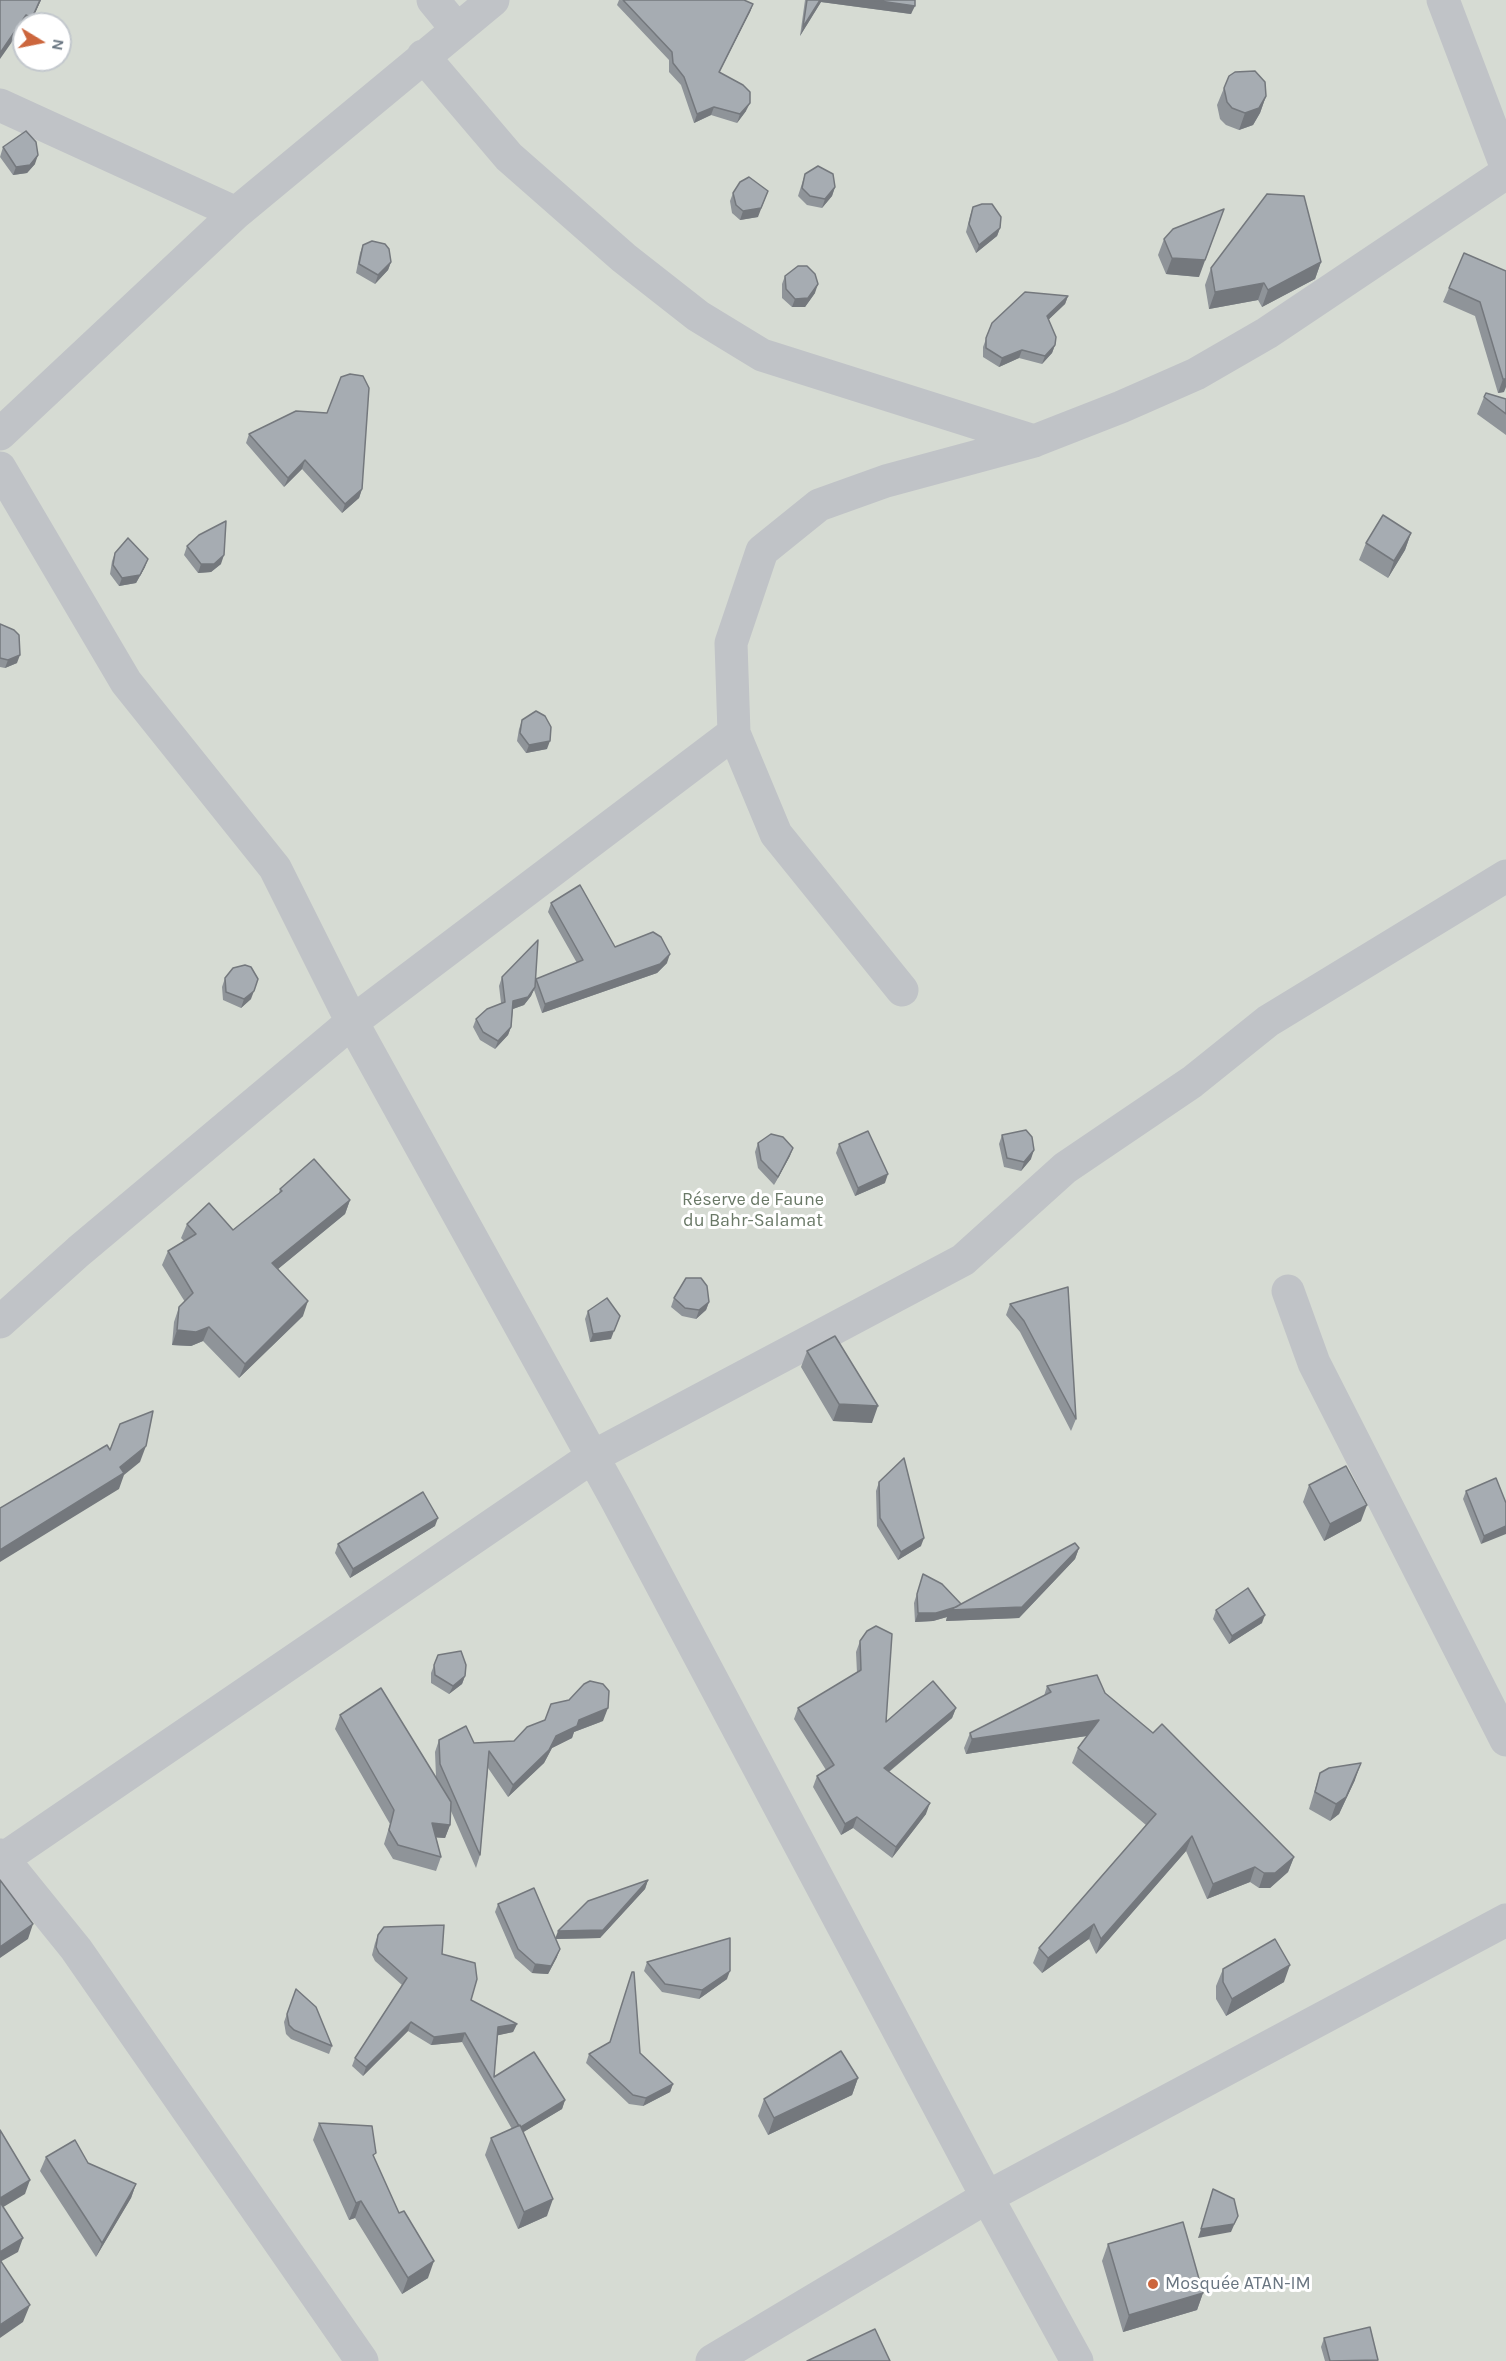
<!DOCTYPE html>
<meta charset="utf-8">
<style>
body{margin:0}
#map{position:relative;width:1506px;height:2361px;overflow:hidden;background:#f6f6f4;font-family:Karla,sans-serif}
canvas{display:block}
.north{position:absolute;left:12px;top:12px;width:60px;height:60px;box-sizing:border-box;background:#fff;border:2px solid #c3c8cd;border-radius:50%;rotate:100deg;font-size:16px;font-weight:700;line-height:24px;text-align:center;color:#697581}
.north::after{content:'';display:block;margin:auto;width:21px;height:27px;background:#cc663d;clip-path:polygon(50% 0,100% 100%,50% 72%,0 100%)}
</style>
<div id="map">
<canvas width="1506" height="2361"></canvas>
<div class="north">N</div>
</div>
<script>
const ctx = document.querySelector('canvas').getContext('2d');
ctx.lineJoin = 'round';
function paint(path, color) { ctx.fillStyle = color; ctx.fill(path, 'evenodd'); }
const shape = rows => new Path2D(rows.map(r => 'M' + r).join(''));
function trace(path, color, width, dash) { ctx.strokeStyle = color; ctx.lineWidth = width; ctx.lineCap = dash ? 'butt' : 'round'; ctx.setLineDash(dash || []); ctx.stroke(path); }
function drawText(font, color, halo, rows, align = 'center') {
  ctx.font = font + ' Karla,sans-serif'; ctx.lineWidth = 6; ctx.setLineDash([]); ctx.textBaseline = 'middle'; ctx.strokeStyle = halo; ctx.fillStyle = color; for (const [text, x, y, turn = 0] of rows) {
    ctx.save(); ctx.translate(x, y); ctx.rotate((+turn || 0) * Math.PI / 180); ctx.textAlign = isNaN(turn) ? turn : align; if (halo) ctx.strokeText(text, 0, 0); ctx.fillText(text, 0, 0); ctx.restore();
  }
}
paint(shape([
 [0,0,1506,0,1506,2361,0,2361],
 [24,24,60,24,60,60,24,60]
]), '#d6dbd3');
trace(shape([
 [433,0,456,28],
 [1443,0,1506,166],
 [423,56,509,157,624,258,698,316,762,355,1034,441],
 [0,105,236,213],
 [0,434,236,213,493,0],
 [0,468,126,682,275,868,352,1022,616,1499,987,2197,1077,2361],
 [902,990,776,834,734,733,731,643,762,551,819,505,886,481,1034,441,1121,407,1196,374,1267,333,1506,173],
 [1288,1291,1314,1363,1506,1740],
 [0,1322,79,1251,352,1022,734,733],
 [0,1855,76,1949,362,2361],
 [0,1861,592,1457,963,1260,1065,1168,1192,1082,1268,1021,1506,876],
 [712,2361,987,2197,1506,1920]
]), '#c0c3c7', 33);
paint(shape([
 [0,0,41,0,30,24,24,24,24,31,21,29],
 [619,0,753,4,750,12,720,72,746,111,737,123,711,115,694,123,681,85,669,72,669,60,617,5],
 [805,0,915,0,911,14,821,2,800,36],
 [1224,88,1266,96,1260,113,1253,125,1239,130,1226,125,1220,119,1217,105],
 [3,147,35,164,27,173,13,175,0,157],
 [805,174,835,187,832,196,822,208,807,205,798,196],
 [733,193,758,217,740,220,732,213,730,201],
 [973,207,1000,228,997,236,976,253,966,232,970,216],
 [1164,239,1199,277,1166,274,1158,255],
 [363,245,391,262,388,270,375,284,356,273,360,253],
 [1321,262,1315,279,1262,307,1258,300,1209,309,1205,285,1211,268],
 [1506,271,1504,392,1498,393,1475,316,1443,302,1449,288],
 [785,276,815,293,805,307,792,307,782,298,782,284],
 [1068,296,1065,304,1048,320,1055,345,1052,353,1042,364,1019,358,999,367,983,357,983,347,992,323],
 [1484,397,1506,399,1506,435,1477,414],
 [296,411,362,489,359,498,342,513,302,469,284,487,246,443,249,434],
 [1411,533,1405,550,1388,578,1359,560,1366,543],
 [187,546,221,564,211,572,198,573,184,555],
 [115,553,145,567,136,583,119,586,110,574,112,561],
 [0,624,17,663,5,668,0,667],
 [522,720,547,749,526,753,517,741,519,729],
 [551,903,615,947,667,963,657,973,542,1013,534,990,531,996,524,1005,513,1009,511,1027,508,1035,495,1049,480,1040,473,1027,476,1019,501,1003,499,986,502,977,535,981,536,979,577,963,548,912],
 [225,978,251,999,241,1008,223,1000,222,987],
 [1002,1135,1031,1159,1021,1171,1004,1167,999,1144],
 [758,1143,790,1156,774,1185,758,1168,755,1152],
 [839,1144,885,1183,855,1196,836,1153],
 [280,1189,350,1200,345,1214,278,1269,303,1316,239,1378,203,1341,191,1346,172,1345,174,1322,179,1307,185,1302,162,1265,168,1251,184,1241,181,1238,187,1224,233,1230,279,1193],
 [1068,1287,1076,1419,1071,1431,1020,1332,1006,1315,1010,1304],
 [674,1298,709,1302,706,1310,696,1319,682,1316,671,1307],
 [588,1311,611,1339,590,1342,585,1319],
 [807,1351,872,1423,833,1421,801,1367],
 [879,1482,921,1546,898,1560,877,1526,876,1491],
 [1309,1485,1361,1521,1324,1541,1303,1502],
 [1466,1491,1506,1503,1481,1544,1463,1499],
 [435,1526,350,1578,335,1553,338,1544],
 [1079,1548,1075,1559,1019,1618,946,1621,947,1617,933,1621,915,1622,914,1603,923,1574,961,1604],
 [1216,1610,1262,1623,1229,1644,1213,1619],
 [860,1641,886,1722,956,1708,952,1718,889,1772,926,1814,892,1858,853,1828,841,1835,813,1787,817,1776,826,1770,794,1719,798,1708,857,1673,856,1652],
 [438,1655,465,1676,462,1684,449,1694,431,1683,431,1673],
 [1047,1686,1105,1693,1294,1857,1288,1872,1270,1888,1259,1888,1250,1882,1207,1899,1186,1851,1096,1954,1089,1939,1042,1973,1033,1963,1039,1948,1146,1825,1072,1763,1078,1748,1087,1736,966,1754,964,1748,970,1733,1044,1696],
 [340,1715,436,1777,435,1752,439,1740,474,1743,514,1741,603,1721,574,1732,572,1738,552,1748,544,1763,508,1797,488,1768,480,1855,476,1868,451,1811,450,1825,445,1838,436,1837,441,1857,436,1871,393,1859,384,1844,390,1824,335,1729],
 [1320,1773,1355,1780,1339,1814,1330,1821,1309,1809],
 [648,1880,645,1889,600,1938,556,1939,557,1957,548,1974,532,1973,515,1958,495,1912,498,1904,555,1938],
 [378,1935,442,1954,471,2000,517,2024,513,2032,498,2035,494,2077,565,2100,562,2109,523,2132,547,2216,518,2229,485,2155,491,2138,512,2129,462,2042,431,2045,408,2031,363,2076,352,2066,355,2058,402,1985,375,1961,372,1955,375,1943],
 [647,1962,727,1979,699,1999,662,1992,644,1971],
 [1223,1969,1284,1982,1226,2016,1216,1999,1216,1986],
 [296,1989,332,2046,329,2054,291,2039,286,2034,284,2022],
 [640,2053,673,2084,670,2092,643,2106,629,2104,586,2063,589,2054],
 [858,2078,852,2095,768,2135,758,2116,764,2099],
 [319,2123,374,2158,428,2278,402,2294,355,2218,349,2220,313,2140],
 [46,2157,88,2163,136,2184,131,2198,96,2257,40,2171],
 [1108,2244,1203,2293,1197,2310,1123,2332,1102,2261],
 [1324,2338,1378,2360,1378,2361,1325,2361,1321,2347]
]), '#8f9499');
paint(shape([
 [40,0,41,0,30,24,32,18],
 [820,0,873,0,915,6,911,14,821,2,800,36,803,27],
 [753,4,750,12,715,80],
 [26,15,21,29,0,59,0,53],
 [1266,96,1260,113,1253,125,1239,130,1245,113],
 [750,103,746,111,737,123,740,114],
 [714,107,711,115,694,123,697,114],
 [38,155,35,164,27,173,13,175,16,167],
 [835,187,832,196,822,208,825,199],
 [768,191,758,217,740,220,743,211],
 [1224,209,1199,277,1166,274,1172,258],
 [1000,228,997,236,976,253,979,245],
 [391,262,388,270,375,284,378,275],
 [1321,262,1315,279,1262,307,1268,290],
 [1264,283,1258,300,1209,309,1215,292],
 [818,284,815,293,805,307,792,307,795,299],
 [1068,296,1065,304,1044,324,1047,316],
 [1055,345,1052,353,1042,364,1045,356],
 [1022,350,1019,358,999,367,1002,358],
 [1503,379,1506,379,1506,387,1504,392,1498,393],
 [305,460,302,469,284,487,288,478],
 [362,489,359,498,342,513,345,504],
 [1411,533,1405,550,1388,578,1394,561],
 [224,555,221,564,211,572,198,573,201,564],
 [148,559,145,567,136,583,119,586,122,578],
 [20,655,17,663,5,668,8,660],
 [550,741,547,749,526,753,529,745],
 [670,954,667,963,657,973,542,1013,545,1004],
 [535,987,531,996,524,1005,510,1010,513,1001],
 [254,991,251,999,241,1008,244,999],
 [511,1027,508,1035,495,1049,498,1041],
 [793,1148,790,1156,774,1185,778,1177],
 [1034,1150,1031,1159,1021,1171,1024,1162],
 [888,1174,885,1183,855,1196,858,1188],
 [350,1200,345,1214,267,1278,272,1263],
 [308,1301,303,1316,239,1378,245,1364],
 [709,1302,706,1310,696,1319,699,1310],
 [209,1327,203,1341,191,1346,172,1345,177,1330],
 [614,1331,611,1339,590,1342,593,1334],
 [839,1404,878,1406,872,1423,833,1421],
 [146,1446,140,1462,124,1475,119,1489,0,1562,0,1550,120,1467],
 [1367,1505,1361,1521,1324,1541,1330,1524],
 [438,1518,435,1526,350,1578,353,1569],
 [1506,1526,1506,1534,1481,1544,1484,1536],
 [924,1538,921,1546,898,1560,901,1552],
 [1079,1548,1075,1559,1019,1618,946,1621,947,1617,933,1621,915,1622,918,1613,962,1605],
 [1265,1615,1262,1623,1229,1644,1232,1636],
 [465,1676,462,1684,449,1694,453,1686],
 [608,1708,603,1721,574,1732,572,1738,552,1748,544,1763,508,1797,513,1785,556,1736,579,1720],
 [956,1708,952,1718,880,1779,884,1768],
 [1099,1720,1093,1735,966,1754,972,1739],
 [1361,1763,1355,1780,1339,1814,1330,1821,1336,1804],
 [930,1803,926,1814,892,1858,896,1847],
 [857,1817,853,1828,841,1835,845,1824],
 [432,1823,450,1825,445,1838,427,1837],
 [1192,1836,1186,1851,1096,1954,1101,1939],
 [1294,1857,1288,1872,1270,1888,1259,1888,1264,1873],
 [1255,1867,1250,1882,1207,1899,1213,1884],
 [648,1880,645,1889,600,1938,555,1939,558,1931],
 [33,1924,28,1939,0,1958,0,1947],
 [1094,1924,1089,1939,1042,1973,1048,1958],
 [560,1949,557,1957,548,1974,532,1973,535,1964],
 [1290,1965,1284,1982,1226,2016,1232,1999],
 [730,1971,727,1979,699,1999,702,1990],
 [411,2022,408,2031,363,2076,366,2067],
 [517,2024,513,2032,495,2036,498,2027],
 [465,2033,462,2042,431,2045,434,2037],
 [858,2078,852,2095,768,2135,774,2118],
 [673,2084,670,2092,643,2106,646,2098],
 [565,2100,562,2109,517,2136,520,2128],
 [30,2180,25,2194,0,2209,0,2198],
 [136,2184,131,2198,96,2257,102,2243],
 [553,2199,547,2216,518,2229,524,2212],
 [361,2201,355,2218,349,2220,356,2203],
 [1238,2216,1231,2232,1198,2238,1201,2229],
 [23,2238,18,2252,0,2262,0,2252],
 [434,2261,428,2278,402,2294,408,2278],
 [1203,2293,1197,2310,1123,2332,1129,2315],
 [30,2305,23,2322,0,2338,0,2325]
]), '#74787d');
const building = shape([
 [0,0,40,0,32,18,26,15,0,53,0,0],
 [623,0,744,0,753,4,719,72,743,85,750,92,750,103,740,114,714,107,697,114,684,77,673,63,672,52,623,0],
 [807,0,820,0,803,27,807,0],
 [873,0,915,0,915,6,873,0],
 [1255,71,1265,82,1266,96,1259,108,1245,113,1232,108,1227,102,1224,88,1229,76,1235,72,1255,71],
 [26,131,36,142,38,155,30,165,16,167,3,147,26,131],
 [818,166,833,174,835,187,825,199,810,196,802,188,805,174,818,166],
 [749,177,768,191,761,208,743,211,736,205,733,193,740,182,749,177],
 [1267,194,1304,196,1321,262,1268,290,1264,283,1215,292,1211,268,1267,194],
 [982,204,992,204,1001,217,1000,228,979,245,969,224,973,207,982,204],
 [1224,209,1205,260,1172,258,1164,239,1173,229,1224,209],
 [372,241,385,244,389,249,391,262,378,275,359,264,363,245,372,241],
 [1464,253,1506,271,1506,379,1503,379,1480,302,1449,288,1464,253],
 [798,266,807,266,815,274,818,284,808,298,795,299,786,289,785,276,798,266],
 [1025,292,1068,296,1047,316,1056,337,1055,345,1045,356,1022,350,1002,358,986,348,986,338,992,323,1025,292],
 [350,374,363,376,369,388,362,489,345,504,305,460,288,478,249,434,296,411,327,413,341,377,350,374],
 [1486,393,1506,399,1506,414,1484,397,1486,393],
 [1383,515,1411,533,1394,561,1366,543,1383,515],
 [226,521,224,555,214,564,201,564,187,546,199,535,226,521],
 [128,538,148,559,140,575,122,578,113,565,115,553,128,538],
 [0,624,14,630,19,635,20,655,8,660,0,658,0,624],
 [536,711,545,716,551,727,550,741,529,745,520,733,522,720,536,711],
 [580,885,615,947,653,932,661,937,670,954,660,964,545,1004,536,979,583,960,551,903,580,885],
 [538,940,535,987,528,997,513,1001,511,1027,498,1041,483,1032,476,1019,487,1009,505,1002,502,977,538,940],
 [245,965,251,967,258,979,254,991,244,999,226,992,225,978,233,968,245,965],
 [1026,1130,1032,1137,1034,1150,1024,1162,1007,1158,1002,1135,1026,1130],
 [868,1131,888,1174,858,1188,839,1144,868,1131],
 [771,1134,783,1137,793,1148,778,1177,761,1160,758,1143,771,1134],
 [314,1159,350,1200,272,1263,308,1301,245,1364,209,1327,196,1332,177,1330,179,1307,193,1293,168,1251,196,1234,187,1224,209,1203,233,1230,282,1191,280,1189,314,1159],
 [686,1278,701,1278,707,1286,709,1302,699,1310,685,1308,674,1298,686,1278],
 [1068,1287,1076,1419,1024,1321,1010,1304,1068,1287],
 [607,1298,620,1316,614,1331,593,1334,588,1311,607,1298],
 [835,1336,878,1406,839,1404,807,1351,835,1336],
 [153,1411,146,1446,120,1467,124,1473,0,1550,0,1508,107,1445,110,1450,120,1424,153,1411],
 [904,1458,924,1538,901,1552,880,1518,879,1482,904,1458],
 [1346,1466,1367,1505,1330,1524,1309,1485,1346,1466],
 [1496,1478,1506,1503,1506,1526,1484,1536,1466,1491,1496,1478],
 [423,1492,438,1518,353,1569,338,1544,423,1492],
 [1075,1543,1079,1548,1022,1607,950,1610,1075,1543],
 [923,1574,942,1584,961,1604,956,1607,936,1613,918,1613,917,1594,923,1574],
 [1248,1588,1265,1615,1232,1636,1216,1610,1248,1588],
 [876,1626,892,1634,886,1722,933,1681,956,1708,884,1768,930,1803,896,1847,857,1817,845,1824,817,1776,834,1765,798,1708,861,1670,860,1641,867,1631,876,1626],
 [461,1651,466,1665,465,1676,453,1686,435,1675,434,1665,438,1655,461,1651],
 [1097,1675,1105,1693,1153,1733,1162,1724,1294,1857,1275,1873,1264,1873,1255,1867,1213,1884,1192,1836,1101,1939,1094,1924,1048,1958,1039,1948,1156,1814,1078,1748,1099,1720,972,1739,970,1733,1051,1692,1047,1686,1097,1675],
 [590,1681,603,1684,609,1691,608,1708,579,1720,577,1726,556,1736,549,1750,513,1785,489,1751,480,1855,440,1764,439,1740,466,1726,474,1743,514,1741,527,1727,545,1720,551,1704,569,1700,584,1684,590,1681],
 [381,1688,451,1802,450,1825,432,1823,441,1857,398,1845,389,1830,394,1810,340,1715,381,1688],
 [1361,1763,1346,1797,1336,1804,1315,1792,1320,1773,1329,1768,1361,1763],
 [0,1880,33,1924,0,1947,0,1880],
 [648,1880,603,1930,558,1931,588,1901,648,1880],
 [534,1888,560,1949,551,1966,535,1964,518,1949,498,1904,534,1888],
 [444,1925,442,1954,475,1963,477,1979,471,2000,517,2024,498,2027,494,2077,534,2052,565,2100,521,2127,520,2125,519,2126,465,2033,434,2037,411,2022,366,2067,355,2058,407,1978,379,1953,376,1947,378,1935,384,1927,444,1925],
 [730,1938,730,1971,702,1990,665,1984,647,1962,730,1938],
 [1275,1939,1290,1965,1232,1999,1223,1982,1223,1969,1275,1939],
 [632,1972,634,1972,640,2053,673,2084,646,2098,633,2095,589,2054,610,2042,632,1972],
 [296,1989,316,2007,332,2046,294,2030,289,2025,287,2014,296,1989],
 [841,2051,858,2078,774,2118,764,2099,841,2051],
 [319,2123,372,2126,376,2153,373,2155,399,2213,404,2211,434,2261,408,2278,361,2201,356,2203,319,2123],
 [520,2125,553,2199,524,2212,491,2138,520,2125],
 [0,2130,30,2180,0,2198,0,2130],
 [75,2140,88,2163,136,2184,102,2243,46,2157,75,2140],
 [1213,2189,1234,2199,1238,2216,1234,2224,1201,2229,1213,2189],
 [0,2202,23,2238,0,2252,0,2202],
 [1183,2222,1203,2293,1129,2315,1108,2244,1183,2222],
 [0,2260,30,2305,0,2325,0,2260],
 [1370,2327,1378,2360,1330,2361,1324,2338,1370,2327],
 [875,2329,890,2361,807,2361,875,2329]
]);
paint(building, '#a6acb2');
trace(building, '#74787d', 1.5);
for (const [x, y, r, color] of [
 [1153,2284,6,"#cc663d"]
]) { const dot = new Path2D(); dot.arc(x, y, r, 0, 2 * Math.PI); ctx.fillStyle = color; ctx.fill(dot); trace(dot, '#fff', 2); }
drawText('18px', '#6a7967', '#fff', [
 ["Réserve de Faune",753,1200],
 ["du Bahr-Salamat",753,1221]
]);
drawText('18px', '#697581', '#fff', [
 ["Mosquée ATAN-IM",1165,2284]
], 'left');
</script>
